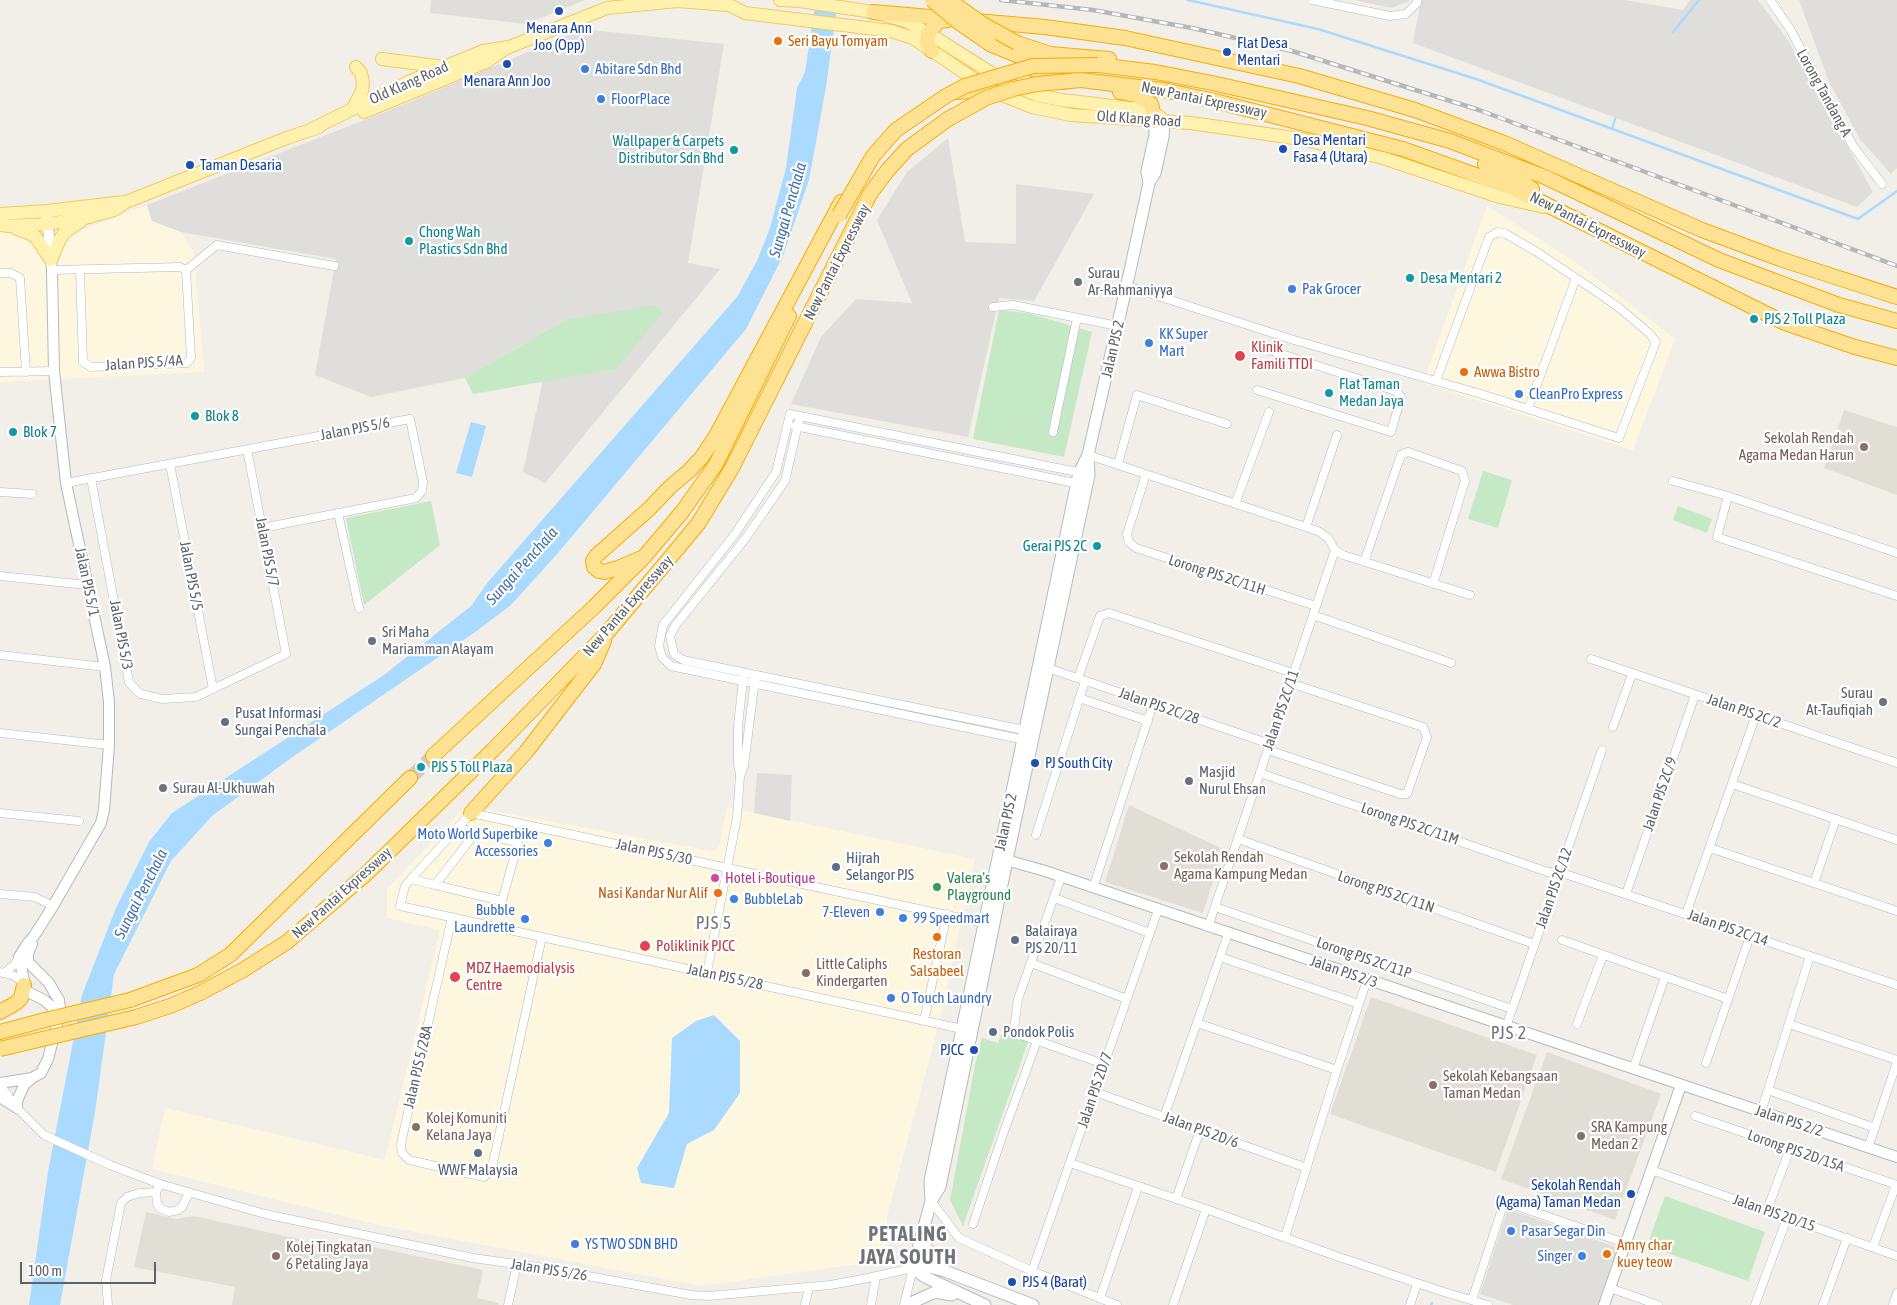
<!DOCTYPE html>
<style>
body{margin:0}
#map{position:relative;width:1897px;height:1305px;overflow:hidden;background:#f1efe8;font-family:"Asap Condensed",sans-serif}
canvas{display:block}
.scale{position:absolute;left:20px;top:1262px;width:136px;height:22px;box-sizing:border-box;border:2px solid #5f6368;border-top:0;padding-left:6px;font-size:15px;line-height:18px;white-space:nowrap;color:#5f6368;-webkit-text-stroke:4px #fff;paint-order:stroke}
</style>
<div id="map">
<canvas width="1897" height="1305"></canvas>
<div class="scale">100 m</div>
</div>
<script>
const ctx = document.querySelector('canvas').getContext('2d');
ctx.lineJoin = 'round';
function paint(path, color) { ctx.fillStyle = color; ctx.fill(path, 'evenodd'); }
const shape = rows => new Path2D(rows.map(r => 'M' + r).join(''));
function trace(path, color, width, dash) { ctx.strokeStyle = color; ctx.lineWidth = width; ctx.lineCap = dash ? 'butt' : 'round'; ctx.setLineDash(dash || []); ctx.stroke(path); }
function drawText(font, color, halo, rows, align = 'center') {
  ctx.font = font + ' "Asap Condensed",sans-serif'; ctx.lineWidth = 4.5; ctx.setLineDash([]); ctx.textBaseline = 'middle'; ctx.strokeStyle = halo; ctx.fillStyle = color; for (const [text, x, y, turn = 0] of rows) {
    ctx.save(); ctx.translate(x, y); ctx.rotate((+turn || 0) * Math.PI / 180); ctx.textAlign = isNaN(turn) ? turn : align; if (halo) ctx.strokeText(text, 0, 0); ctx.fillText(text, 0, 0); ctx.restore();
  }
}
paint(shape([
 [147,205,152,221,181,232,194,253,204,372,0,382,0,232,82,230],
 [1487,206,1575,262,1675,339,1633,450,1423,383],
 [466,806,712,851,719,847,727,807,975,859,936,1035,887,1216,888,1260,701,1286,378,1225,152,1169,165,1108,385,1160,440,930,387,918,387,889]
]), '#fef7e0');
paint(shape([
 [431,0,585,0,526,24,430,13],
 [1354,0,1411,0,1392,8],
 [1421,0,1625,0,1683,10,1690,0,1758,0,1789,42,1873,192,1857,207,1413,43],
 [1799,0,1897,0,1897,168,1891,174,1860,139,1829,82],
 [582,29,724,44,688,263,720,269,545,483,523,472,543,380,616,369,565,320,465,378,371,397,315,375,336,259,181,232,152,221,147,205,400,106],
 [948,138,965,242,1016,244,1016,184,1094,194,1034,301,999,298,968,437,791,404,821,337,856,299,912,303,877,220,907,172],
 [757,773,792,775,790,821,754,813],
 [1508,1209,1619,1248,1599,1305,1513,1305,1480,1294]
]), '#e0deda');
paint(shape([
 [1844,410,1897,427,1897,495,1824,468],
 [1129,805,1223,849,1203,913,1105,882],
 [1371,997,1537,1055,1496,1172,1330,1114],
 [1547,1052,1661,1094,1615,1220,1501,1179],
 [146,1212,177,1219,194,1216,321,1244,359,1244,483,1270,477,1298,499,1303,498,1305,232,1305,235,1287,134,1267]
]), '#e1ded6');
paint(shape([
 [655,305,662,313,616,369,473,394,465,378,565,320],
 [999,310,1028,313,1092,332,1064,457,973,439],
 [1483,471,1512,480,1498,528,1468,519],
 [431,501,440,545,364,605,346,518],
 [1678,506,1712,519,1707,533,1673,520],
 [1002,1033,1028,1042,963,1226,950,1200,975,1065,982,1038,998,1043],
 [1665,1196,1765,1232,1748,1281,1647,1246]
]), '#c5e8c5');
paint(shape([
 [816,0,838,0,826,87,809,180,783,256,746,329,558,553,511,605,478,630,291,758,212,816,171,861,114,974,95,1112,60,1305,29,1305,48,1172,82,995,116,908,149,842,172,813,384,675,471,606,488,582,737,297,757,261,770,228,786,168,797,88,805,72],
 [471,422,486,426,472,477,456,473],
 [714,1015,740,1041,740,1093,714,1130,687,1144,674,1188,641,1183,637,1168,669,1113,672,1038,696,1021]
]), '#aadaff');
trace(shape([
 [1188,0,1318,29,1476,79,1858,219,1897,191],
 [1673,32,1699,0],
 [1612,129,1615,119],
 [1431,1305,1432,1303]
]), '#aadaff', 2.5);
trace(shape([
 [410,778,433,756]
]), '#ccccc8', 14, [14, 7]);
const minor = shape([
 [1312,0,1390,16,1406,14,1417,3,1417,0],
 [1770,0,1790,29,1853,146,1882,184],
 [52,270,180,267,186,270,191,358,187,363,91,367,83,362,80,270],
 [186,270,217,245,334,266],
 [0,273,11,273,20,278,26,372],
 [1127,286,1294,340,1481,394,1619,438,1656,342,1649,333,1617,306,1576,278,1537,252,1506,234,1498,232,1489,237,1436,381],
 [993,307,1013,305,1118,326],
 [0,372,54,371],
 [1257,390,1391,432,1401,397,1396,391,1269,350],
 [1528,409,1576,278],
 [800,416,785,481,745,539,675,626,670,636,674,654,683,660,1029,731],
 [795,426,1080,484],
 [1053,432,1077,318],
 [1088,455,1318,531,1328,538,1335,550,1343,555,1470,595],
 [170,464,213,689],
 [1118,464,1137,395,1227,424],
 [1146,474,1127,534,1129,542,1136,548,1316,606],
 [91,478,129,682,137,691,141,694,162,699,196,697,286,654,247,449],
 [1673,481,1728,496,1897,553],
 [66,483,410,419,423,482,422,491,416,498,262,528],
 [0,492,32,494],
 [1728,496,1717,537,1897,596],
 [1235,504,1269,412],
 [338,513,359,608],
 [1306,527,1337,435],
 [1364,562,1401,455,1408,452,1462,471,1465,481,1433,584],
 [0,576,87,585],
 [1313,615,1451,663],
 [0,655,105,667],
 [1591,659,1897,763],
 [1048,668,1270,744],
 [1078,678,1100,616,1109,613,1293,673],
 [1079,698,1148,721],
 [1613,727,1632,674],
 [0,733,109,745],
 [1025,740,671,666,662,657,659,646,663,625,735,534,776,472,790,414,1082,473],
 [1268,750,1400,794,1407,794,1427,737,1423,727,1290,683],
 [1260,773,1548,872,1559,872,1897,985],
 [740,774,738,765,738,726,743,679],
 [1732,784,1897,840],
 [0,813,79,821],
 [1036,835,1085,681],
 [1238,839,1534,944],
 [1710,848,1897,911],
 [1061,877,1018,999,1014,1029,1018,1034,1104,1064],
 [411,879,435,885,476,832,457,828],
 [1814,883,1836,819],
 [435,885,502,901,518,843,476,832],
 [1093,888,1153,704],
 [0,894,35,897,53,906],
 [1626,894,1695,695],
 [1054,898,1150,933],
 [1215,907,1512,1009],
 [1686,914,1756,715],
 [452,917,404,1130,401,1145,402,1153,409,1160,484,1177,491,1171,493,1163,542,937],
 [1208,927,1335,550],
 [1562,940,1728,999],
 [1220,957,1359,1004],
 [1031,963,1127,999],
 [0,972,15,976,24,985],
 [4,973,14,965,19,957],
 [707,973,737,817,740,776,744,766,755,679],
 [924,1021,947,914],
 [1197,1023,1337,1070],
 [1577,1024,1603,955],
 [1789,1024,1897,1060],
 [1506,1027,1602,750],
 [962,1029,400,906,405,886,411,879,471,813,984,923],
 [1706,1063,1750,936],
 [1633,1069,1665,977],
 [0,1085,17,1108,44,1135,110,1165,160,1184,265,1214,473,1258,544,1268,691,1295,709,1296,830,1285,863,1279,913,1268,904,1305],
 [1768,1090,1875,1128],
 [1095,1092,1307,1168],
 [1761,1112,1810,956],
 [1695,1116,1897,1185],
 [1164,1117,1228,934],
 [1868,1148,1897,1062],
 [1070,1163,1206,1209,1336,1256,1444,1292,1488,1305],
 [1651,1170,1897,1256],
 [158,1188,156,1192,157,1204,160,1208,169,1212,178,1210,182,1207,189,1193],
 [1176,1199,1200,1130],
 [931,1201,959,1238,1032,1271,1117,1305],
 [1767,1210,1790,1149],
 [973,1224,1002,1137,1037,1041],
 [1285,1237,1337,1070,1367,980],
 [1873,1247,1896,1185],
 [1032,1271,1158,910],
 [1610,1288,1658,1305],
 [1100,1298,1138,1187],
 [1472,1300,1502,1209,1508,1203,1625,1243],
 [108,1305,106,1280,121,1203,127,1197,139,1193,156,1192],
 [508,1305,517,1264],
 [805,1305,809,1287],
 [871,1305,876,1277],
 [1173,1305,1206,1209],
 [1410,1305,1417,1284],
 [1755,1305,1787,1218],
 [1823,1305,1847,1238],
 [1893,1305,1897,1293]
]);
const tertiary = shape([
 [47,216,52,270,54,371,66,483,105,667,109,702,109,745,104,810,101,823,53,906,34,936,27,944,19,957,26,991,44,1000,52,1007,58,1020],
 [999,858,1045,871,1897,1157],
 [0,1083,32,1078,41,1073,48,1059,58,1020,60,1009,59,1000,54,992,49,983,28,962,28,953,32,944],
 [0,1097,17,1108],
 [17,1108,17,1101,24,1085,32,1078],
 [1604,1305,1681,1085]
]);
const secondary = shape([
 [1149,183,1155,173,1163,137,1164,121],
 [931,1201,940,1187,1007,860,1089,475,1088,456],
 [922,1236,929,1254,944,1270],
 [913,1268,931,1201,930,1181,1079,473,1088,455,1131,266,1149,183,1147,171,1155,135,1155,121],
 [913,1268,929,1267,945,1271,1033,1305],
 [913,1268,925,1277,985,1305],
 [910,1305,911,1303,935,1292,952,1295]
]);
const primary = shape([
 [780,0,800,1,873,12,906,21,928,33,1007,83,1037,95,1062,100,1138,109,1154,113,1161,118],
 [382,59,444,67],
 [353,108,362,91,363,82,361,73,356,67],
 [364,112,486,62,505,49],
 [312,129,408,82,483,51,509,47,607,8,677,1,729,5,745,13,891,31,913,38,990,90,1032,107,1071,115,1191,123,1301,139,1383,158,1500,197,1544,207],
 [0,214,47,211,124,202],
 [0,225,9,226,48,224,85,218,114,210,126,202,284,139,319,127],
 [15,228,35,236,51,260],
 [51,260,60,239,65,232,81,221]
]);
const motorway = shape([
 [873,12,1045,27,1125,38,1299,76,1415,110,1504,143,1702,230,1780,259,1897,297],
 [1017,43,1050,54,1109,59],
 [990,44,1024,58,1049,65],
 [932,51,927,42,928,33,939,21,948,20],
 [1025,64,1042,74,1064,82],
 [1098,65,1155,72,1212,83,1367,118,1450,141,1545,177,1719,260,1839,305,1897,321],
 [1081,80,1163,90,1215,101,1403,149,1515,189,1785,323,1855,347,1897,358],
 [956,92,990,90],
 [1120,92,1135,95,1151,104,1155,121],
 [1485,164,1518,179,1532,189],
 [644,557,618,568,604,572,599,571,594,567,593,561,596,556,649,509,670,487,690,470,702,457,717,434,841,202],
 [433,756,594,607,644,557,682,512,716,464,789,316],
 [471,813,526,752,594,664,604,641],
 [200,993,243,970,287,942,365,875,493,750,607,633,698,524,732,468,870,194,887,171,907,149,948,119],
 [130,1000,198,975,230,955,410,778],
 [0,1012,16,1003,21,998,24,985],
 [0,1032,45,1020]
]);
trace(minor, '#b5b8bc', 9);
trace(tertiary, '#b5b8bc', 12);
trace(secondary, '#b6babf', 13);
trace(primary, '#f2c960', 14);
trace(motorway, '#f9ab00', 16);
trace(minor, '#fff', 8);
trace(tertiary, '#fff', 10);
trace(secondary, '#fff', 11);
trace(primary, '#fff2af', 12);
trace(motorway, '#fde293', 14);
const rail = shape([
 [1001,0,1093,10,1192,28,1292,51,1479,110,1897,266]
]);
trace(rail, '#b6b7b8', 4.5);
trace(rail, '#fff', 2.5, [8]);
const motorwayBridge = shape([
 [932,0,958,22,990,44],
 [949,0,981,23,1017,43],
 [948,119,986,98,1013,89,1037,84,1081,80],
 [839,215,873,156,896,130,946,96,965,86,1033,66,1098,65],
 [45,1020,130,1000],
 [0,1049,136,1017,170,1006,200,993]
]);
trace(motorwayBridge, '#f9ab00', 16, []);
trace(motorwayBridge, '#fde293', 14);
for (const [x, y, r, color] of [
 [559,11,5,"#1a4fb4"],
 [778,41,5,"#e8710a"],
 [1227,52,5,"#1a4fb4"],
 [507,64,5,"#1a4fb4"],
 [585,69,5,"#3f7fe0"],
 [601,99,5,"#3f7fe0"],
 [1283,149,5,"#1a4fb4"],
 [734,150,5,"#0f9aa8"],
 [190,165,5,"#1a4fb4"],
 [409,241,5,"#0f9aa8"],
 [1410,278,5,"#0f9aa8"],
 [1078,282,5,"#6b7280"],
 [1292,289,5,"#3f7fe0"],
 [1754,319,5,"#0f9aa8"],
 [1149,343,5,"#3f7fe0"],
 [1240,356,6,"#e0444e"],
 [1464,372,5,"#e8710a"],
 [1329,393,5,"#0f9aa8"],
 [1519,394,5,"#3f7fe0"],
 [195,416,5,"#0f9aa8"],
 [13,432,5,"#0f9aa8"],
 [1864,447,5,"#8d6e63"],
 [1097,546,5,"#0f9aa8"],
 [372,641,5,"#6b7280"],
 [1883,702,5,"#6b7280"],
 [225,722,5,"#5c6f8a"],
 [1035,763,5,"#1a4fb4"],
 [421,767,5,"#0f9aa8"],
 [1189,781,5,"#6b7280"],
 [163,788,5,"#6b7280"],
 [548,843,5,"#3f7fe0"],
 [1164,866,5,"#8d6e63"],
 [836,867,5,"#5c6f8a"],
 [715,878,5,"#d1479c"],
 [937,887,5,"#2e9e5b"],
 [718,893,5,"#e8710a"],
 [734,899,5,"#3f7fe0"],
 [880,912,5,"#3f7fe0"],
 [903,918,5,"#3f7fe0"],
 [525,919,5,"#3f7fe0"],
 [937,937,5,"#e8710a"],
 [1015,940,5,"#5c6f8a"],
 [645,946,6,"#e0444e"],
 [806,973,5,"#8d6e63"],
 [455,977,6,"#e0444e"],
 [891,998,5,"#3f7fe0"],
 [993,1032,5,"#5c6f8a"],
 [974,1050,5,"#1a4fb4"],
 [1433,1085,5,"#8d6e63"],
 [416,1127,5,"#8d6e63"],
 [1581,1136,5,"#8d6e63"],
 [478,1153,5,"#5c6f8a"],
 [1631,1194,5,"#1a4fb4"],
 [1511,1231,5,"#3f7fe0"],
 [575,1244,5,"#3f7fe0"],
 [1607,1254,5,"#e8710a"],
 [276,1256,5,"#8d6e63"],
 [1582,1256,5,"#3f7fe0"],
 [1012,1282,5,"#1a4fb4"]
]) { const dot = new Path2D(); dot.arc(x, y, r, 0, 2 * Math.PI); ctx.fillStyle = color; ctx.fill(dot); trace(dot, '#fff', 2); }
drawText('15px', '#164399', '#fff', [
 ["Menara Ann",559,28,"center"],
 ["Joo (Opp)",559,45,"center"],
 ["Flat Desa",1237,43],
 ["Mentari",1237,60],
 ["Menara Ann Joo",507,81,"center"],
 ["Desa Mentari",1293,140],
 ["Fasa 4 (Utara)",1293,157],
 ["Taman Desaria",200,165],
 ["PJ South City",1045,763],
 ["PJCC",964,1050,"right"],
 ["Sekolah Rendah",1621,1185,"right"],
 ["(Agama) Taman Medan",1621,1202,"right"],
 ["PJS 4 (Barat)",1022,1282]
], 'left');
drawText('15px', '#c56008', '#fff', [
 ["Seri Bayu Tomyam",788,41],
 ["Awwa Bistro",1474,372],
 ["Nasi Kandar Nur Alif",708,893,"right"],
 ["Restoran",937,954,"center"],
 ["Salsabeel",937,971,"center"],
 ["Amry char",1617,1245],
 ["kuey teow",1617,1262]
], 'left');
drawText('15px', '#366cbe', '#fff', [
 ["Abitare Sdn Bhd",595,69],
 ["FloorPlace",611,99],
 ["Pak Grocer",1302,289],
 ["KK Super",1159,334],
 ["Mart",1159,351],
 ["CleanPro Express",1529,394],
 ["Moto World Superbike",538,834,"right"],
 ["Accessories",538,851,"right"],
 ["BubbleLab",744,899],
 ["Bubble",515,910,"right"],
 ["Laundrette",515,927,"right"],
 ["7-Eleven",870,912,"right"],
 ["99 Speedmart",913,918],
 ["O Touch Laundry",901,998],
 ["Pasar Segar Din",1521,1231],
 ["YS TWO SDN BHD",585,1244],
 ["Singer",1572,1256,"right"]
], 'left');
drawText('15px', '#5f6368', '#fff', [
 ["Old Klang Road",409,83,-24],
 ["Lorong Tandang A",1824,93,61],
 ["New Pantai Expressway",1204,100,12],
 ["Old Klang Road",1139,119,4],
 ["New Pantai Expressway",1588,225,27],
 ["New Pantai Expressway",837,262,-63],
 ["Jalan PJS 2",1113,349,-77],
 ["Jalan PJS 5/4A",144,363,-4],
 ["Jalan PJS 5/6",355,429,-11],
 ["Jalan PJS 5/7",267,552,79],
 ["Lorong PJS 2C/11H",1217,575,18],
 ["Jalan PJS 5/5",191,576,79],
 ["Jalan PJS 5/1",87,582,78],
 ["New Pantai Expressway",628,606,-49],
 ["Jalan PJS 5/3",121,635,79],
 ["Jalan PJS 2C/28",1159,706,19],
 ["Jalan PJS 2C/11",1281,710,-71],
 ["Jalan PJS 2C/2",1744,711,19],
 ["Jalan PJS 2C/9",1660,794,-71],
 ["Jalan PJS 2",1006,822,-78],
 ["Lorong PJS 2C/11M",1410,824,19],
 ["Jalan PJS 5/30",654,852,12],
 ["Jalan PJS 2C/12",1554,888,-71],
 ["Lorong PJS 2C/11N",1386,892,19],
 ["New Pantai Expressway",342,893,-42],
 ["Jalan PJS 2C/14",1728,928,19],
 ["Lorong PJS 2C/11P",1364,958,19],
 ["Jalan PJS 2/3",1344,972,19],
 ["Jalan PJS 5/28",725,977,12],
 ["Jalan PJS 5/28A",418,1067,-77],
 ["Jalan PJS 2D/7",1095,1090,-71],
 ["Jalan PJS 2/2",1789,1121,18],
 ["Jalan PJS 2D/6",1201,1130,20],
 ["Lorong PJS 2D/15A",1796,1151,19],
 ["Jalan PJS 2D/15",1774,1213,19],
 ["Jalan PJS 5/26",549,1270,9]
]);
drawText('15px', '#0d838f', '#fff', [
 ["Wallpaper & Carpets",724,141,"right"],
 ["Distributor Sdn Bhd",724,158,"right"],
 ["Chong Wah",419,232],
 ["Plastics Sdn Bhd",419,249],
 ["Desa Mentari 2",1420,278],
 ["PJS 2 Toll Plaza",1764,319],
 ["Flat Taman",1339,384],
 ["Medan Jaya",1339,401],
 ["Blok 8",205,416],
 ["Blok 7",23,432],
 ["Gerai PJS 2C",1087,546,"right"],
 ["PJS 5 Toll Plaza",431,767]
], 'left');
drawText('15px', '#5b616d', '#fff', [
 ["Surau",1088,273],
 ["Ar-Rahmaniyya",1088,290],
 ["Sri Maha",382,632],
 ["Mariamman Alayam",382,649],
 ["Surau",1873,693,"right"],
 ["At-Taufiqiah",1873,710,"right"],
 ["Masjid",1199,772],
 ["Nurul Ehsan",1199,789],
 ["Surau Al-Ukhuwah",173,788]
], 'left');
drawText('15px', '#be3a42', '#fff', [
 ["Klinik",1251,347],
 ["Famili TTDI",1251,364],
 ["Poliklinik PJCC",656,946],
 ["MDZ Haemodialysis",466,968],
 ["Centre",466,985]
], 'left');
drawText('15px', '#785e54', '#fff', [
 ["Sekolah Rendah",1854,438,"right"],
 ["Agama Medan Harun",1854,455,"right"],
 ["Sekolah Rendah",1174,857],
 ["Agama Kampung Medan",1174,874],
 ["Little Caliphs",816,964],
 ["Kindergarten",816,981],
 ["Sekolah Kebangsaan",1443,1076],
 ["Taman Medan",1443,1093],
 ["Kolej Komuniti",426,1118],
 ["Kelana Jaya",426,1135],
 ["SRA Kampung",1591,1127],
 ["Medan 2",1591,1144],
 ["Kolej Tingkatan",286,1247],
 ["6 Petaling Jaya",286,1264]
], 'left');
drawText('15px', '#4e5e75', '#fff', [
 ["Pusat Informasi",235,713],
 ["Sungai Penchala",235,730],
 ["Hijrah",846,858],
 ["Selangor PJS",846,875],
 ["Balairaya",1025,931],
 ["PJS 20/11",1025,948],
 ["Pondok Polis",1003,1032],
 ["WWF Malaysia",478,1170,"center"]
], 'left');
drawText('15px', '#b23c85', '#fff', [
 ["Hotel i-Boutique",725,878]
], 'left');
drawText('15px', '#27864d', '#fff', [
 ["Valera's",947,878],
 ["Playground",947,895]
], 'left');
drawText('italic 16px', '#4174aa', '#fff', [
 ["Sungai Penchala",788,210,-74],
 ["Sungai Penchala",522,566,-48],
 ["Sungai Penchala",141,894,-63]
]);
ctx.letterSpacing = '1px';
drawText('18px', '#70757a', '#fff', [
 ["PJS 5",714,923],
 ["PJS 2",1509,1033]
]);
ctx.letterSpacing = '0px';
ctx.letterSpacing = '1px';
drawText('bold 20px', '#70757a', '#fff', [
 ["PETALING",908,1235],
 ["JAYA SOUTH",908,1258]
]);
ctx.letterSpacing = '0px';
</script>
